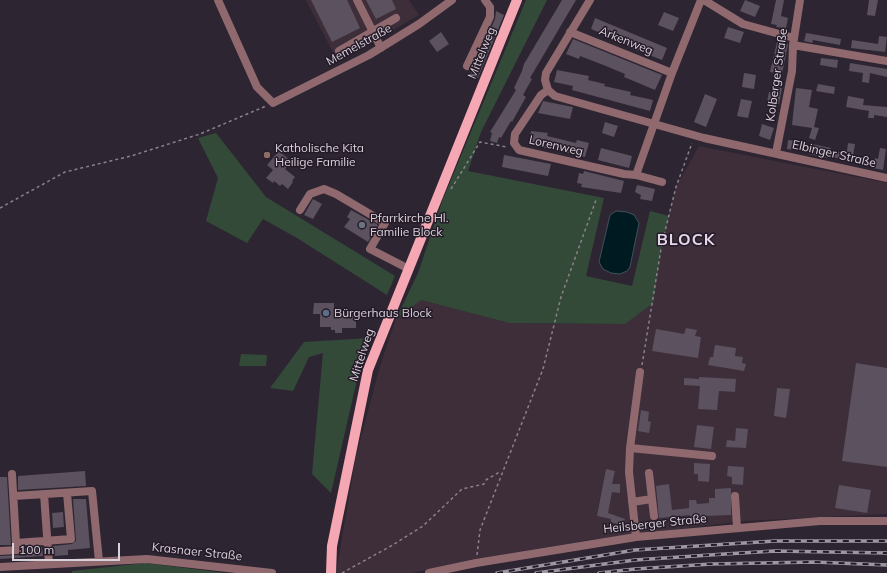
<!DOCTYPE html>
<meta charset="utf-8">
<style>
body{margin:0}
#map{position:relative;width:887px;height:573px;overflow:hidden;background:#2e2532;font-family:Mulish,sans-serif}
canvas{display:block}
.scale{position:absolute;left:12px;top:543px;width:108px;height:18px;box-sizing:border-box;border:2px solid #d8d2db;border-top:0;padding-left:5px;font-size:12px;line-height:14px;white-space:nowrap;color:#d8d2db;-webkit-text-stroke:3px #251b28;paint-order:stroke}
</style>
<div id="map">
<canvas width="887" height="573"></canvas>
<div class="scale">100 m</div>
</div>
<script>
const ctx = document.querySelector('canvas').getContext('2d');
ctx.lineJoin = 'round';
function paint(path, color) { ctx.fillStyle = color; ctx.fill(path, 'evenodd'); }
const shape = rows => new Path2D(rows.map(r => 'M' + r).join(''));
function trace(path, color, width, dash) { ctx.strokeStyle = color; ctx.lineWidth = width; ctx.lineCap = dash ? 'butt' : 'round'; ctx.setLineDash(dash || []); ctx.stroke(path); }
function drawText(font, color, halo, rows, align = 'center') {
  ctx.font = font + ' Mulish,sans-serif'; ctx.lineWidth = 3; ctx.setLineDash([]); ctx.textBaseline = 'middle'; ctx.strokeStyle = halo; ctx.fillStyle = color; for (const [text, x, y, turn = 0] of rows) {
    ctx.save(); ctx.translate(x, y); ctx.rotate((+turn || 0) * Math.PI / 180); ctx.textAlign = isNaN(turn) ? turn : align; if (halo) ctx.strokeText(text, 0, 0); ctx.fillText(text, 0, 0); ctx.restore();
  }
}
paint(shape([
 [306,0,409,0,419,15,338,62],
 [699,146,887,183,887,514,743,521,589,540,475,559,412,573,336,573,356,456,380,366,396,319,421,300,509,323,625,324,662,243,676,187]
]), '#3d2e3a');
paint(shape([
 [526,0,547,0,481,132,468,171,604,198,586,276,632,286,650,211,669,216,662,244,653,303,625,324,509,323,421,300,396,319,418,273,443,199],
 [216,133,266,197,395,276,387,295,297,238,263,219,247,243,206,221,218,178,198,138],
 [370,338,359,371,331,493,312,474,323,353,309,357,293,391,270,388,304,342],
 [241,354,267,355,266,366,239,366],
 [145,563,225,573,72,573,72,571]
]), '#344a39');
const water = shape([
 [616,211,627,212,634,215,639,223,630,267,627,271,620,274,611,273,603,269,599,262,610,215,616,211]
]);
paint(water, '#001a21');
trace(water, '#415159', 1);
paint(shape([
 [311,0,347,0,360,28,332,42],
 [366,0,392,0,396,9,376,19],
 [562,0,576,0,530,78,532,79,523,95,526,97,512,122,511,121,501,138,499,137,497,143,490,141,492,133,490,132,516,90,514,88,522,71,524,64],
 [745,0,760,6,755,17,740,11],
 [776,0,784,0,781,16,788,18,786,28,776,27,777,25,771,24],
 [869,0,878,0,875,16,867,15],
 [496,11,504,15,478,78,470,75,495,19],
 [664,12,679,18,673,31,658,25],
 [595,18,667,48,662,60,626,46,627,44,591,29],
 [728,27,744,32,740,43,724,38],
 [441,32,449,44,437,52,429,41],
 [806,33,841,39,840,45,813,40,812,43,804,41],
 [879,36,887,37,885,52,851,48,852,40,878,44],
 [573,39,662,75,655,90,624,77,625,74,606,66,580,56,579,59,566,54],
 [777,42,788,44,782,74,770,72],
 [821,58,838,60,837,68,820,65],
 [850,63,887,69,887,77,870,73,869,83,862,82,863,73,849,71],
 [557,70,589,76,588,80,605,84,604,86,631,92,630,95,653,100,650,111,572,90,573,86,554,82],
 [744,73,756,75,754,89,742,87],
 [818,84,835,87,834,94,816,91],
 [774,87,782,88,779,104,767,102,769,92,773,93],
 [796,88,812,90,809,107,818,109,814,127,819,128,815,140,809,138,812,128,792,125],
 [705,94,717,99,706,127,694,122],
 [848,96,864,99,863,105,887,107,887,117,874,115,874,118,868,118,869,111,846,107],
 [741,99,752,101,748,118,737,116],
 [543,101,573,107,570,119,538,113],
 [605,122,618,126,614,137,602,133],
 [762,124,774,128,770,140,759,136],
 [531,131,548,133,547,136,576,143,577,140,589,143,585,157,528,144],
 [788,140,798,141,796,150,787,149],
 [848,143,855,144,852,162,829,156,828,158,809,154,812,144,831,148,830,150,843,153,843,150,847,151],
 [601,148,632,156,629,168,598,160],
 [880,148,886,149,883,170,873,168,875,158,878,159],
 [279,151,291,161,285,169,295,177,292,181,293,182,288,189,282,184,280,186,274,181,273,183,266,178,273,170,267,165],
 [504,155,551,164,548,176,502,167],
 [584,171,624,181,621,193,581,187,582,184,577,183,579,173,583,174],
 [637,185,655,189,652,201,640,199,641,195,635,192],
 [313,199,322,204,313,219,304,215],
 [351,210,378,225,368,242,344,227,350,219,347,217],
 [314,303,334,303,334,315,356,315,356,328,342,328,342,333,335,333,335,330,331,330,331,327,320,327,320,314,313,314],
 [686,328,697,330,695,336,701,337,698,358,652,351,656,329,684,334],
 [715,345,736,348,735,356,743,357,742,363,746,364,744,371,708,365,710,357,713,357],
 [856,363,887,368,887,467,842,461],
 [699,377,736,379,735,392,719,391,717,410,698,409,700,386,684,385,684,378,699,379],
 [777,388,790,389,786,418,774,416],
 [641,410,649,412,648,421,651,422,649,433,638,431],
 [697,425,714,427,711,449,694,447],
 [736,428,748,429,746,448,726,447,727,440,735,441],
 [694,463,710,464,709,482,698,481,698,474,694,474],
 [728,466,744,467,743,485,732,484,732,477,727,476],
 [606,469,615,471,612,484,620,484,620,493,612,492,608,513,625,519,623,526,611,522,611,519,597,516],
 [85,471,86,486,18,490,18,476],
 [0,477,7,477,11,545,0,545],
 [669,484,672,510,689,508,689,500,696,500,697,504,709,503,709,498,715,498,715,489,731,488,731,515,706,516,707,523,697,524,696,517,690,517,690,515,659,518,656,486],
 [839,485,871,490,867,513,835,508],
 [73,499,86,499,90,548,68,550,68,555,54,556,53,546,72,544,76,541],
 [63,512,64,527,53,528,52,513],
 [42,547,43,556,0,559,0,556,20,555,22,548]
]), '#5b515f');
trace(shape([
 [451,189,480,142,507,147],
 [0,208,65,172,131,156,200,134,266,106],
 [642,365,662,243,676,187,692,143],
 [477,555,480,530,543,369,561,297,596,200],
 [342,573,391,546,423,526,462,489,484,484,486,480,501,471]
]), '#89828c', 1.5, [3, 3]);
trace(shape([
 [218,0,257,87,273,103,369,55,419,24,452,0],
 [357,0,381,48],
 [590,0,546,73,545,80,548,90,555,96,704,138,887,178],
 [704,0,743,24,794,38],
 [570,32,672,73],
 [793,45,887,61],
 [339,51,396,18],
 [467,66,490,17,490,7,485,0],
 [548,90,541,95,515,134,514,143,519,150,624,174,636,175,662,182],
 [776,153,792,71,793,45,800,0],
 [636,175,672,73,701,0],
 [300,210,310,194,324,189,336,194,385,223,370,249,409,269],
 [630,448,712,456],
 [12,474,16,543,71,539,67,493],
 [44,494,49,564],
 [14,496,92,491,99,561],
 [735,496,737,528],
 [652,499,654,516],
 [632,502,652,499,649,473],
 [636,537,629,472,630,448,640,372],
 [0,551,17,550,16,543],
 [0,567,147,559,272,573],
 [429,573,476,563,636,537,820,521,887,521]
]), '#8f696e', 8);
trace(shape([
 [331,573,332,546,368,370,517,0]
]), '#f5a8b3', 10);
const rail = shape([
 [497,573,635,550,775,541,887,541],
 [536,573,635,560,725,554,775,551,887,553],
 [599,573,635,569,712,564,814,562,887,565]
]);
trace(rail, '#9e97a1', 3.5);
trace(rail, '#251b28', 2, [6]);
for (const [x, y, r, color] of [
 [267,155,4,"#8d6e63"],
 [362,225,4,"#6b7280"],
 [326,313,4,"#5c6f8a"]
]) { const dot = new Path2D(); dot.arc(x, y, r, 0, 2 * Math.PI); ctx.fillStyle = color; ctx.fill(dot); trace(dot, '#251b28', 1.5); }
drawText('12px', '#d8d2db', '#251b28', [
 ["Arkenweg",626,41,22],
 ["Memelstraße",359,45,-29],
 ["Mittelweg",482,53,-68],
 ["Kolberger Straße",777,75,-82],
 ["Lorenweg",556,146,13],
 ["Elbinger Straße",834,154,13],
 ["Mittelweg",362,355,-72],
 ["Heilsberger Straße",655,524,-6],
 ["Krasnaer Straße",197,552,6]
]);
drawText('12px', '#d8d2db', '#251b28', [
 ["Katholische Kita",275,148],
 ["Heilige Familie",275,162],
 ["Pfarrkirche Hl.",370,218],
 ["Familie Block",370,232],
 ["Bürgerhaus Block",334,313]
], 'left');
ctx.letterSpacing = '1px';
drawText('bold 16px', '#e4d7e9', '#251b28', [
 ["BLOCK",686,240]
]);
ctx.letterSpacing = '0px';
</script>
